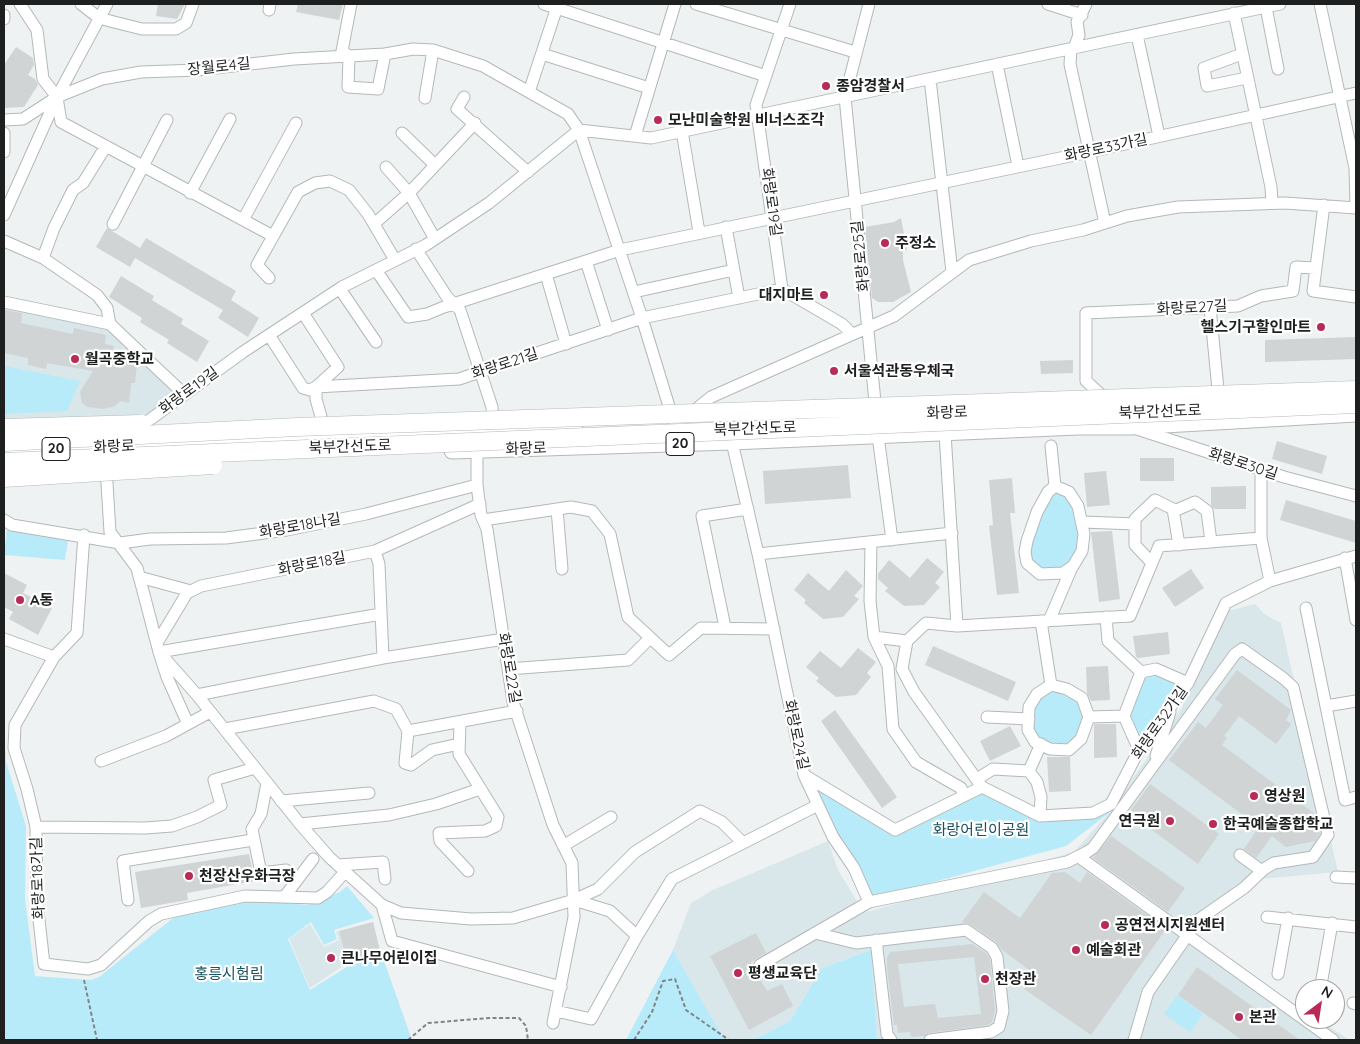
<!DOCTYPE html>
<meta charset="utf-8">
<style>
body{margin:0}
#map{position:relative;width:1360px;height:1044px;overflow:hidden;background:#eef2f3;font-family:Quicksand,sans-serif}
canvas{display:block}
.frame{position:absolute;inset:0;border:5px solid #1e2020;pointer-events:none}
.north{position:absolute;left:1295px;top:979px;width:50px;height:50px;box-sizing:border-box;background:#fff;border:1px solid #a5a6a6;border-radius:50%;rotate:31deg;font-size:14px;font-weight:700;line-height:20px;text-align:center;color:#1e2020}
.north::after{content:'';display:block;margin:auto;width:18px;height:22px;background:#b92a57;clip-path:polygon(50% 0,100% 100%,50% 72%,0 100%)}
</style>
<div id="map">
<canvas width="1360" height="1044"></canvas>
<div class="frame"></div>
<div class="north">N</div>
</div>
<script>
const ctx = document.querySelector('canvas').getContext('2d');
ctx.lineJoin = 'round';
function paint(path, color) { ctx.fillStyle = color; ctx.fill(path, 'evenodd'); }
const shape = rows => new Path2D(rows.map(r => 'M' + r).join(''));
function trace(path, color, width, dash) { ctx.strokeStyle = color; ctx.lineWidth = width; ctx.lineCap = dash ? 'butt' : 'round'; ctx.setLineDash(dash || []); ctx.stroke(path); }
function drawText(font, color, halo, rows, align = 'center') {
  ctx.font = font + ' Quicksand,"Noto Sans KR",sans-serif'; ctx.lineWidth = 4.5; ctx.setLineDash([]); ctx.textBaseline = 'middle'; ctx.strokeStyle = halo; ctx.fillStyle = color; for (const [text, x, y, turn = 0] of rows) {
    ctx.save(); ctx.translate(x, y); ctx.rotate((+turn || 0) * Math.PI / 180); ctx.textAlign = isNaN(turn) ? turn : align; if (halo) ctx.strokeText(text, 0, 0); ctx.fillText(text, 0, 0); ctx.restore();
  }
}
paint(shape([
 [4,303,110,324,184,394,157,414,4,421],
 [1255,604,1264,614,1281,623,1338,872,1261,879,1208,919,1193,938,1305,1011,1305,1019,1317,1019,1350,1040,877,1040,871,950,822,968,790,1021,753,1040,724,1040,673,950,691,903,713,890,828,841,838,870,864,913,1074,852,1109,813,1181,709,1228,611],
 [373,922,381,955,349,962,310,988,289,939,310,924,324,947,339,940,336,932]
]), '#d9e6ea');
paint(shape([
 [4,366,80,381,67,411,4,414],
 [1059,486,1069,492,1084,540,1068,570,1046,574,1027,563,1032,529,1043,502],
 [7,529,68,541,65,560,4,555],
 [1156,669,1188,683,1139,750,1124,716,1141,672],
 [1051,685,1082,698,1089,717,1069,750,1035,742,1029,707],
 [4,724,6,762,26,826,25,899,35,976,91,980,99,977,173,918,245,899,307,905,340,892,347,886,374,918,334,930,337,939,324,945,311,922,288,939,310,990,350,965,383,958,412,1040,4,1040],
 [804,775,895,830,982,787,1040,816,1093,813,1111,804,1109,813,1066,846,875,898,854,868],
 [673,950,721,1034,724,1040,626,1040],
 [871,950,877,1040,753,1040,790,1021,822,968],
 [1177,995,1203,1014,1190,1032,1164,1014]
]), '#b8ebfa');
paint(shape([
 [158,4,185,4,177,19,156,16],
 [298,4,343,4,339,20,296,12],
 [16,47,33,58,34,65,28,75,35,79,38,85,24,107,4,108,4,65],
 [901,218,907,250,903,250,903,260,911,292,893,302,878,302,872,298,865,227,894,222],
 [107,228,140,248,146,238,236,291,231,300,259,318,248,337,218,318,223,310,135,258,130,267,96,247],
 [121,276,154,296,152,300,183,319,181,324,209,341,197,362,167,343,169,340,140,322,142,318,109,297],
 [4,310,22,313,21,323,73,334,74,328,106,335,105,344,114,346,113,353,123,355,123,360,137,363,135,383,131,383,129,403,120,401,115,406,103,409,88,407,82,403,80,392,93,371,47,363,46,369,28,365,28,358,4,353],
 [1356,337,1356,359,1265,362,1265,340],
 [1073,360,1073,373,1041,374,1040,361],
 [1277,441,1327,456,1322,474,1272,459],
 [1140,458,1174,458,1174,481,1140,481],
 [848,465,851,498,765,504,763,471],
 [1106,471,1110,505,1087,507,1084,473],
 [1012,478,1015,513,1010,513,1019,593,997,595,989,526,993,525,989,480],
 [1246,486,1246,509,1214,509,1211,505,1211,487],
 [1286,500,1356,521,1356,543,1280,520],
 [1112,531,1120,599,1099,602,1091,532],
 [927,558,944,572,935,583,940,587,924,605,904,606,885,591,888,588,878,579,878,574,889,560,910,578],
 [1191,569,1204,588,1175,607,1162,588],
 [846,570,863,586,854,596,859,599,843,617,823,619,804,603,806,600,794,590,808,573,829,591],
 [4,573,27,585,23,593,52,608,38,635,9,619,13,612,4,607],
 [1168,632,1170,654,1138,658,1136,657,1133,636],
 [933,646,1016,682,1008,701,925,665],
 [858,648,876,662,867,673,871,677,856,695,836,697,816,681,819,678,806,667,820,651,841,668],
 [1108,666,1110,700,1091,701,1087,693,1086,667],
 [1237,670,1291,710,1286,720,1291,724,1276,744,1239,716,1224,736,1227,738,1222,745,1315,814,1320,834,1315,841,1286,847,1272,836,1256,858,1244,849,1259,827,1169,760,1198,722,1206,728,1223,705,1215,699],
 [835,710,897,797,882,808,821,721],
 [1094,724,1116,724,1117,757,1094,758],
 [1010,726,1021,746,990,761,980,741],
 [1047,757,1070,757,1071,791,1049,792],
 [1150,784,1219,834,1198,864,1129,813],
 [1111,836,1185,888,1168,912,1093,858],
 [249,854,255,881,187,893,188,900,141,908,135,872],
 [1065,872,1080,883,1087,872,1166,929,1091,1035,1024,989,1035,974,1002,950,996,942,970,924,962,922,984,892,1020,918,1052,873],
 [373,922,381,955,348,963,339,931],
 [756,933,766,953,751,962,753,968,767,991,782,984,793,1006,749,1030,710,956],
 [972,944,986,953,990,959,995,1010,992,1022,988,1025,929,1033,924,1036,911,1037,910,1032,898,1033,897,1025,894,1025,887,968,887,958,890,952],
 [974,957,981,1014,938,1018,935,1004,904,1007,898,964],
 [1197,967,1300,1040,1242,1040,1178,995]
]), '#d0d4d5');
const minor = shape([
 [20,4,37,30,43,79,57,97,61,122,273,236],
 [81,4,99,18,114,22,142,29,176,29,186,23,193,4],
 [351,4,342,51,349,56,348,87,378,89,385,54],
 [544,4,766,76],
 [696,4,855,52],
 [869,4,845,97,876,412],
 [1048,4,1082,15],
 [1320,4,1355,168,1356,208],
 [1266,7,1278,69],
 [269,10,270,4],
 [1234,13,1271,187,1272,203],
 [4,15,4,19],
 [1137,35,1159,136],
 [1074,48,1079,35,1077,22,1086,4],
 [1071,49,1070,64,1105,223],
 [542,54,649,88],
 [1242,54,1204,68,1207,86,1247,78],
 [997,64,1018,166],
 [930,79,952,272],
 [529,92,558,4],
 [464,97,457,109,528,172],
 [425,98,433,50],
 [4,120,23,119,57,97,102,79,141,72,198,70,294,59,385,54,413,49,433,50,483,66,568,114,579,130,642,318,675,426,711,397,894,316,969,260,1031,241,1083,230,1127,216,1178,207,1285,203,1356,208],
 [682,131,699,232],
 [4,133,4,152],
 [402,133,435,165],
 [635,136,675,4],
 [386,167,409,193,435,239],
 [190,193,230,119],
 [1324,205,1313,291,1356,297],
 [4,215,57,97,107,4],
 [243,220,296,123],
 [113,224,167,120],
 [374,224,409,193,475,123],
 [726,227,739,298],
 [4,241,43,258,97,295,107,308,110,324],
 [416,249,447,297,460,310,492,407,493,426],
 [43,258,54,228,73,190,83,183,106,146],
 [586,261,608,330],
 [376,270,408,317,427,314,444,307,620,250,1089,152,1356,93],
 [546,274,566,344],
 [269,278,257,265,298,192,315,183,330,181,349,190,368,214,395,260],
 [340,289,376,342],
 [782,289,756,105,790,4],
 [634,292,734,270],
 [4,302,110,324,184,394],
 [1210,307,1219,400],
 [269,335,303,388,310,390,316,387,338,367,303,313],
 [316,387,459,379,642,318,782,289,842,324,852,334],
 [316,387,316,399,325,431],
 [1107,400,1086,381,1086,313,1238,306,1261,296,1293,291,1296,267,1316,268],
 [137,429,243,352,342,287,426,245,489,203,579,130,651,138,1280,4],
 [1137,429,1284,477,1356,496],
 [945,433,957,626,926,623,907,641,902,669,914,692,982,787,1040,816,1093,813,1111,804,1139,750,1188,683,1226,603,1270,581,1356,556],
 [878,436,892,540],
 [732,442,758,554,804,775,833,837,854,868,869,902],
 [1051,446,1055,486,1069,492,1078,506,1084,534,1082,551,1073,566,1063,573,1040,574,1027,563,1025,552,1027,541,1037,512,1048,492,1055,486],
 [477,451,477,485,481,515,487,529,513,702,553,825,572,863,574,917,553,1023],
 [106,467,110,532,137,568,159,652,197,695,300,824,329,857,382,905,401,913,471,919,513,918,574,900,598,889,635,852,700,811,722,822,742,842],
 [1261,470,1261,538,1270,581],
 [557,509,562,569],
 [1174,511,1195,502,1207,511,1211,542],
 [4,520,12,525,120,543,150,539,226,538,287,530,366,514,477,485],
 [483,520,571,507,592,511,610,534,628,617,669,655,701,628,774,629],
 [1083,522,1135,524],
 [84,535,77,633,54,657,15,725,14,748,27,789,36,827,37,902,44,964,88,969,101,965,149,921,161,914,245,896,318,898,327,892,345,872],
 [871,542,870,601,874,637],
 [375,551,379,564,383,658],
 [758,554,952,533],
 [1345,558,1356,620],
 [1152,563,1135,545,1135,519,1155,500,1173,509,1179,545],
 [139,577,191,591,201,586,375,551,480,504],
 [1306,608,1345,800,1356,797],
 [1041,621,1051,685,1037,694,1029,707,1028,730,1035,742,1050,749,1069,750,1081,739,1089,717,1082,698,1067,689,1051,685],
 [1049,621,1072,567],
 [957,626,1130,616,1159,546,1261,538],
 [725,627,702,516,748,509],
 [4,639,54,657],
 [907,641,874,637,888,666,893,729,916,762,961,788,964,796],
 [157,643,187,593,191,591],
 [508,669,628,660,650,638],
 [1141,672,1156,669,1188,683],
 [197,695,383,658,504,639],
 [1326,706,1356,701],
 [1124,716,1139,750],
 [987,717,1029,719],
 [1089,717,1124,716,1141,672,1108,641,1106,617],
 [460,722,459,754,498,817,496,826,485,831,439,833,440,841,468,871],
 [188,724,167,677,159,652,381,614],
 [225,729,374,701,396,709,408,731,405,763,411,765,432,750,459,744],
 [408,731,517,711],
 [1156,756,1170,712],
 [101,761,166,736,210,712],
 [804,775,895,830,982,787],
 [977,779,993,769,1029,771],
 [267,783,261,814,252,829,261,873,286,870],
 [281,801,369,793],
 [1040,816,1041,797,1037,782,1029,771,1041,744],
 [300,824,389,815,436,804,480,789],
 [36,827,145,828,172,826,197,817,221,805,214,780,255,768],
 [563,846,611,817],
 [1240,855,1262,871],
 [1079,857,1333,1040],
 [338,865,383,862,385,879],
 [1336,877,1356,878],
 [285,896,313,859],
 [128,900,123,861,253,840],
 [574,900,610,911,637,936],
 [382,905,392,941,561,987],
 [1267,917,1356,927],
 [815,933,856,943,966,930,992,948,997,957,1003,1011,999,1027,991,1032,930,1040],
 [876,940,887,1034,891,1040],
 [760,965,869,902,1067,862,1087,852,1093,848,1235,654,1242,649,1283,678,1293,687,1328,835,1313,857,1274,863,1264,869,1244,888,1198,920,1148,992,1134,1040],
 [1278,974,1288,918],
 [1322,979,1332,923],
 [1353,1003,1356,1004],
 [556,1011,591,1019,637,936,672,879,818,805]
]);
const major = shape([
 [851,417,920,414],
 [4,451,493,427,528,430,575,429],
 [452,451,732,442,1078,427,1130,427,1356,414]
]);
trace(minor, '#b4b8b9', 13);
trace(major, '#b4b8b9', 17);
trace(shape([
 [84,980,97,1040],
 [408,1040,428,1023,489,1018,519,1018,526,1026,528,1040],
 [634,1040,652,1012,663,981,675,979,686,1010,729,1040]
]), '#818485', 2, [4, 2.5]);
trace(minor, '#fff', 11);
trace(major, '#fff', 15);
const highwayBridge = shape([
 [4,428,141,424],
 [4,442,297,427,1356,390],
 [4,462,1356,404],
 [4,478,213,465]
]);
trace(highwayBridge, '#b4b8b9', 19, []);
trace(highwayBridge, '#fff', 18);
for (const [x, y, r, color] of [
 [826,86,5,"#b92a57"],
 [658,120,5,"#b92a57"],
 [885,243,5,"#b92a57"],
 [824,295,5,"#b92a57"],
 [1321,327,5,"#b92a57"],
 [75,359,5,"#b92a57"],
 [834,371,5,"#b92a57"],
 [20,600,5,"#b92a57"],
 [1254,796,5,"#b92a57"],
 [1170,821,5,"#b92a57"],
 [1213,824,5,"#b92a57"],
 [189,876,5,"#b92a57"],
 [1105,925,5,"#b92a57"],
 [1076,950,5,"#b92a57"],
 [331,958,5,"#b92a57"],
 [738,973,5,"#b92a57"],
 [985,979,5,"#b92a57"],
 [1239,1017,5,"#b92a57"]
]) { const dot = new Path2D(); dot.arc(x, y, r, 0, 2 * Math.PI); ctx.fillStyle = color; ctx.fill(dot); trace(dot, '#fff', 2); }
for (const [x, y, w] of [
 [680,444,28],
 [56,449,28]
]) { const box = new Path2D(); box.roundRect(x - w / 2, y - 11.5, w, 23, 4); ctx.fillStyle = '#fff'; ctx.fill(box); trace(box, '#1e2020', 1); }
drawText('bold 14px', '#1e2020', null, [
 ["20",680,444],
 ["20",56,449]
]);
drawText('15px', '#1e2020', '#fff', [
 ["장월로4길",219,67,-6],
 ["화랑로33가길",1106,148,-12],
 ["화랑로19길",771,202,82],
 ["화랑로25길",861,256,-96],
 ["화랑로27길",1192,308,-3],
 ["화랑로21길",505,364,-18],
 ["화랑로19길",189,391,-36],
 ["북부간선도로",1160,412,-2],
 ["화랑로",947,413,-2],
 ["북부간선도로",755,429,-2],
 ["화랑로",114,447,-3],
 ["북부간선도로",350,447,-2],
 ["화랑로",526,449,-2],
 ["화랑로30길",1243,464,18],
 ["화랑로18나길",300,526,-10],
 ["화랑로18길",312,564,-11],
 ["화랑로22길",509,668,80],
 ["화랑로32가길",1160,723,-55],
 ["화랑로24길",796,735,78],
 ["화랑로18가길",38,878,-92]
]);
drawText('bold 15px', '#1e2020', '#fff', [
 ["종암경찰서",836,86],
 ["모난미술학원 비너스조각",668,120],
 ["주정소",895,243],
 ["대지마트",814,295,"right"],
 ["헬스기구할인마트",1311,327,"right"],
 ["월곡중학교",85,359],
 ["서울석관동우체국",844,371],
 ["A동",30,600],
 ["영상원",1264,796],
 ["연극원",1160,821,"right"],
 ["한국예술종합학교",1223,824],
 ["천장산우화극장",199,876],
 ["공연전시지원센터",1115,925],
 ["예술회관",1086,950],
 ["큰나무어린이집",341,958],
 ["평생교육단",748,973],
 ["천장관",995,979],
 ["본관",1249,1017]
], 'left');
drawText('15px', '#19515f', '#fff', [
 ["화랑어린이공원",981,830],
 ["홍릉시험림",229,974]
]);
</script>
